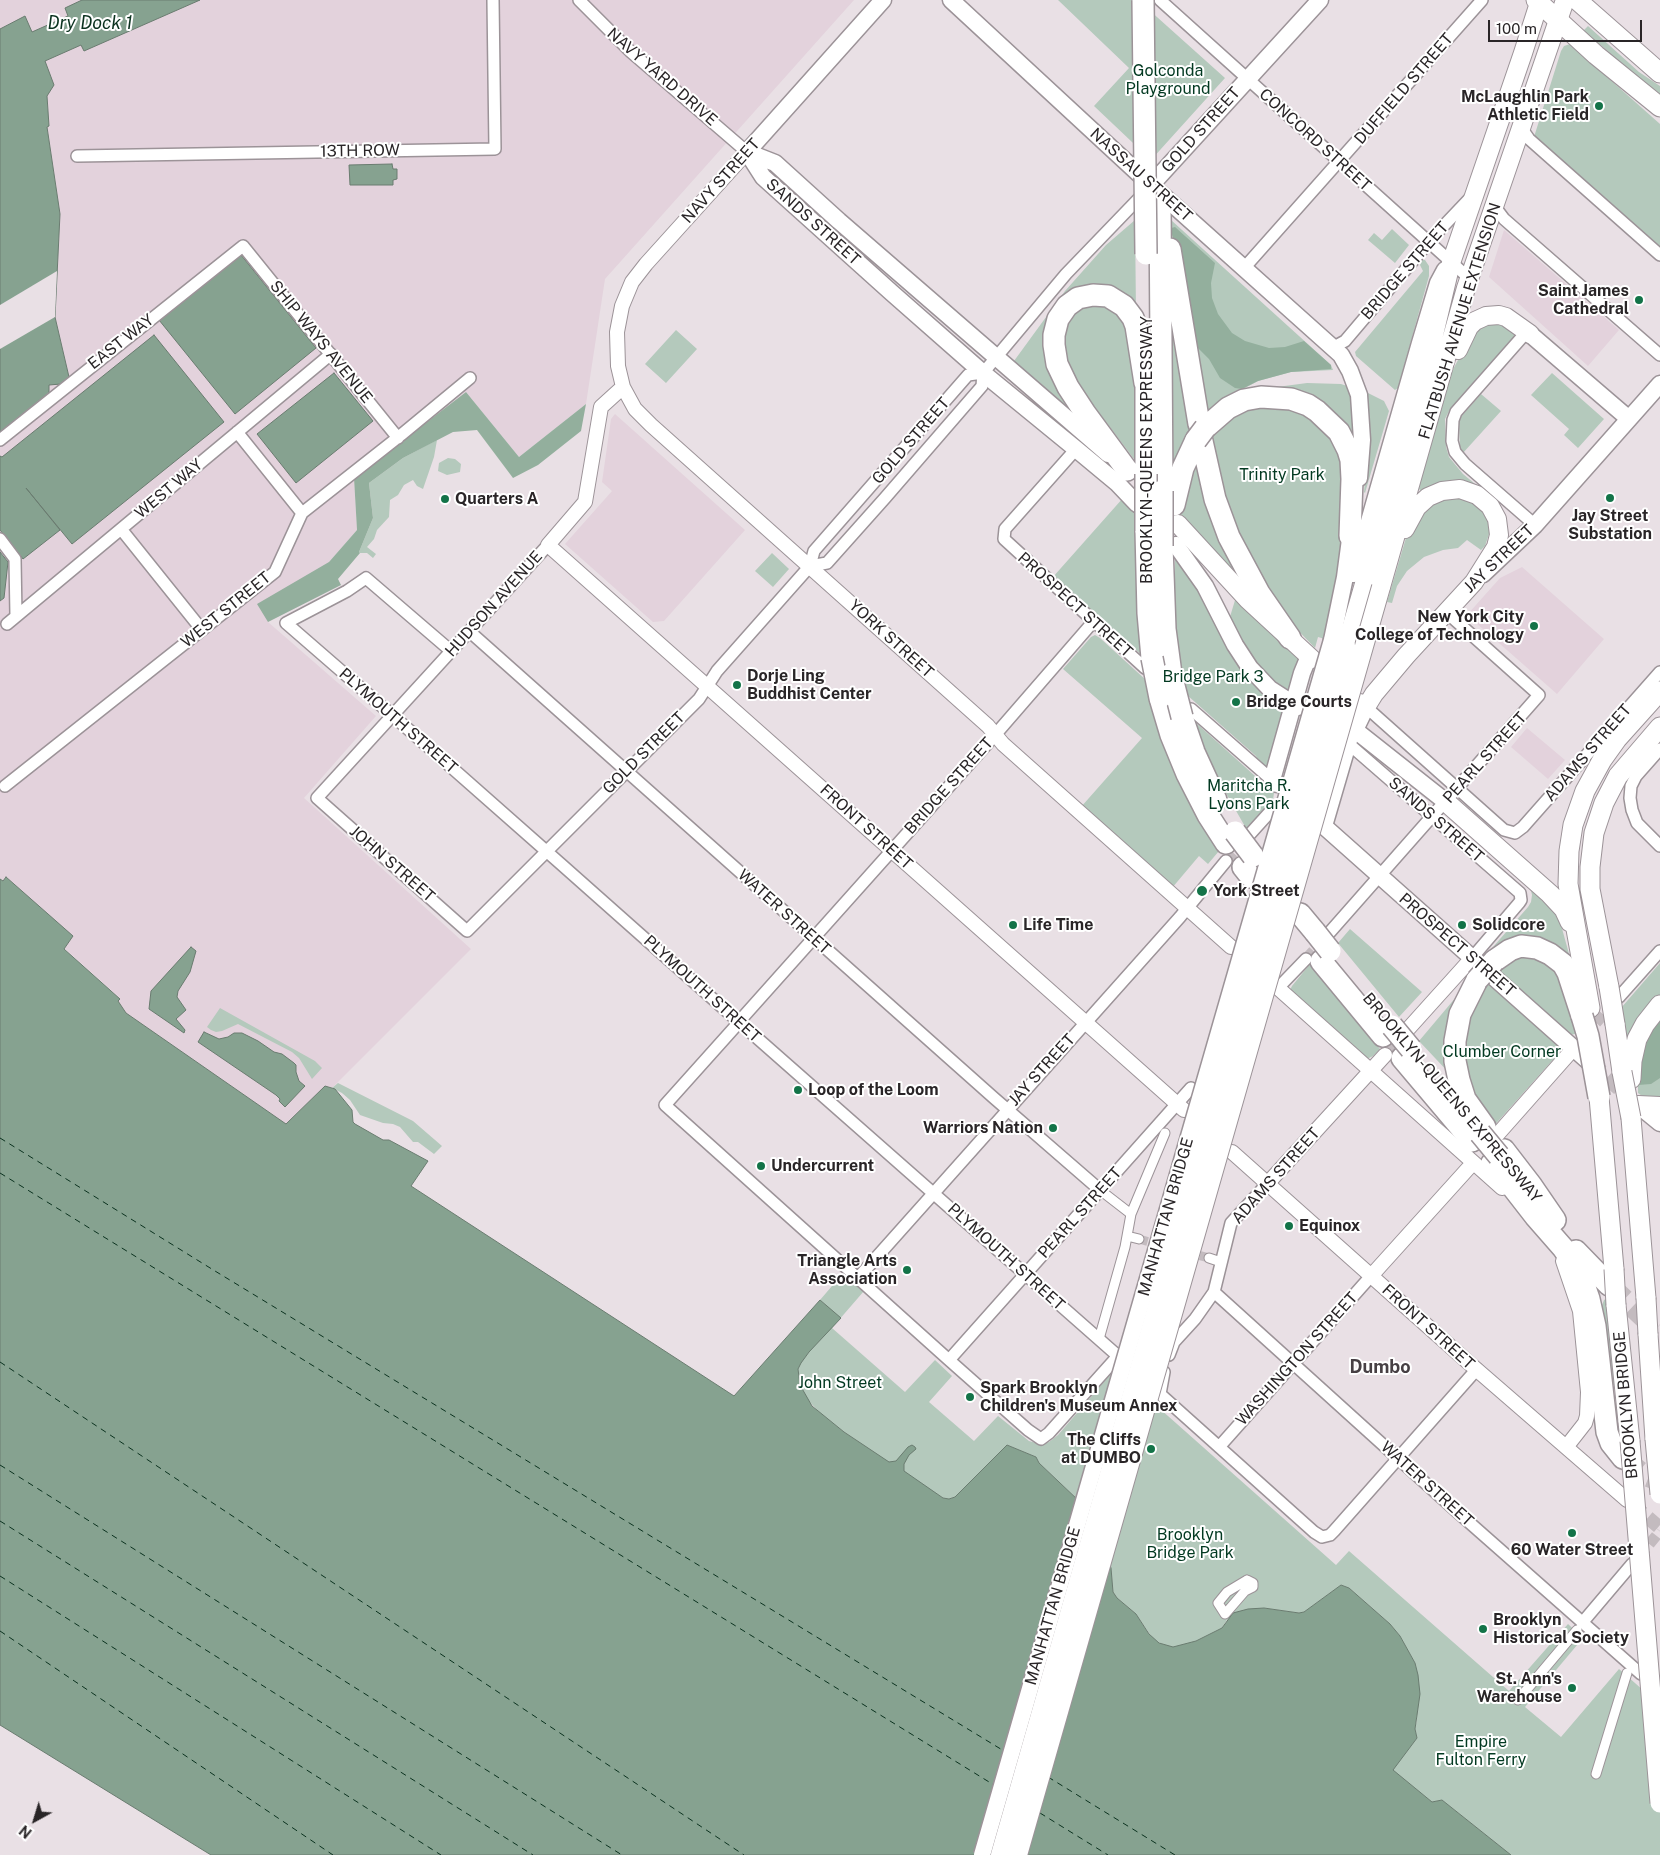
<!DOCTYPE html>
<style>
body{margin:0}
#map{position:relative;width:1660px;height:1855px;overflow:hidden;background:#e9e0e5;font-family:"Public Sans",sans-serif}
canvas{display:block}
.north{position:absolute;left:10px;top:1795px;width:50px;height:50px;-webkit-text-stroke:4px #fff;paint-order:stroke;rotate:219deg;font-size:14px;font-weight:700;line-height:20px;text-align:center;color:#292527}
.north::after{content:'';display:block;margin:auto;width:18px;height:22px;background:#292527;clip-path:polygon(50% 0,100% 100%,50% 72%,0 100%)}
.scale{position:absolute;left:1488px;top:20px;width:154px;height:22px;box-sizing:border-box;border:2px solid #292527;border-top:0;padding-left:6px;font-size:15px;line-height:18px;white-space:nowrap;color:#292527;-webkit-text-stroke:4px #fff;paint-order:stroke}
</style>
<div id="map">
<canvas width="1660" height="1855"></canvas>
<div class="north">N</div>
<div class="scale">100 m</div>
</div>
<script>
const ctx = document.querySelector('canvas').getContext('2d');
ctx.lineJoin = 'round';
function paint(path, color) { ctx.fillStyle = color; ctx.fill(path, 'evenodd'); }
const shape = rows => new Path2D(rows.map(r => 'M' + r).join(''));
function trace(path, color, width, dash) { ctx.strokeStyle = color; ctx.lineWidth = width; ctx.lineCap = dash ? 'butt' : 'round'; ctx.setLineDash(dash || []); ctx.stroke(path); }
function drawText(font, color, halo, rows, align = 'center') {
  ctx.font = font + ' "Public Sans",sans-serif'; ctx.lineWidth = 4; ctx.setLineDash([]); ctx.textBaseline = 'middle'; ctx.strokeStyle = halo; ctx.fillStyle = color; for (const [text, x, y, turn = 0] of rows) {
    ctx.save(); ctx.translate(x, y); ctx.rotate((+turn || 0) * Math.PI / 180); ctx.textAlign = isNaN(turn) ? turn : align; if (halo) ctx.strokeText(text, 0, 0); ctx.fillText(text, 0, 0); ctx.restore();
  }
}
paint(shape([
 [0,0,854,0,605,279,586,404,519,457,466,392,354,478,357,530,329,562,341,585,268,622,376,716,304,798,471,949,332,1088,325,1087,286,1124,126,1013,118,1001,120,998,64,948,71,939,6,877,3,881,0,879,0,601,4,598,8,562,0,552,0,432,48,394,49,385,69,377,55,317,60,214,47,126,49,125,47,96,25,17,0,29],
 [1504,230,1619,330,1588,366,1489,277],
 [615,414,745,530,664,621,653,622,565,544,612,491,602,482,611,419],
 [1522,567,1604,639,1557,694,1467,615,1500,578],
 [1527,728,1565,760,1548,779,1511,747]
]), '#e3d2dc');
paint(shape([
 [1058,0,1138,0,1225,78,1151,160,1094,106,1129,68],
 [1588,26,1639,72,1660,86,1660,95,1635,76,1603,47,1582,32],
 [1570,44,1660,124,1660,250,1534,137,1561,51,1564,46],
 [1135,220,1136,313,1119,294,1051,319,1090,429,1014,364,1014,361,1065,291,1106,245],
 [1171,220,1331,365,1333,370,1291,372,1258,381,1228,397,1204,419,1175,254],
 [1392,229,1409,245,1395,263,1368,240,1374,233,1382,240],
 [1422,260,1425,260,1429,266,1429,276,1398,388,1395,390,1356,356,1355,352,1423,271,1420,265],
 [1094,302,1120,311,1135,358,1137,463,1106,422,1100,425,1060,356,1069,314],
 [1502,323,1514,333,1514,337,1449,411,1445,419,1446,447,1449,457,1463,474,1492,498,1454,481,1440,482,1422,492,1419,489,1422,468,1449,377,1476,326],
 [1175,326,1194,430,1178,462,1172,461,1171,327],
 [676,330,697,349,666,383,645,364],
 [1552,373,1604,419,1578,448,1564,435,1569,429,1531,395],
 [1307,383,1341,384,1347,386,1352,401,1357,454,1277,389,1277,387],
 [1368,393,1384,401,1389,411,1365,493,1364,492,1370,424,1366,396],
 [1481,394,1501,411,1463,453,1460,449,1459,419],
 [1241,406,1300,406,1343,452,1344,542,1325,639,1318,637,1315,648,1285,617,1237,540,1206,435],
 [437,440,434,457,423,489,417,486,413,480,404,485,398,495,390,500,389,517,377,530,374,539,367,547,376,554,373,558,367,553,360,553,359,552,373,518,369,483,403,458],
 [1198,447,1239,576,1178,518,1179,511],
 [448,458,455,459,461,464,460,472,447,475,438,471,439,463],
 [1455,495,1481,505,1494,531,1490,531,1485,546,1481,550,1467,540,1458,548,1443,550,1424,557,1407,571,1397,586,1392,603,1387,602,1408,531,1425,506],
 [1123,498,1138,512,1143,656,1053,577],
 [772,553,789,569,773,587,755,571],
 [1175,553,1283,707,1269,770,1258,762,1256,756,1187,695,1180,662,1175,618],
 [1236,597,1299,658,1288,691,1284,692,1257,668,1229,620],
 [1095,635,1100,638,1147,681,1204,828,1219,851,1208,864,1199,856,1172,888,1081,807,1142,738,1063,669,1091,637],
 [1195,722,1274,793,1273,800,1247,830,1219,781,1204,748],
 [1530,886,1558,914,1574,972,1563,956,1486,955,1528,907,1531,902,1532,895],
 [1350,929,1422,992,1399,1017,1338,943],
 [1518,952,1552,962,1581,1027,1575,1034,1570,1035,1494,967],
 [1660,963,1660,996,1652,1003,1628,1042,1621,1008],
 [1310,964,1380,1049,1373,1056,1367,1059,1290,990,1292,986],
 [1473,977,1451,1075,1419,1041],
 [1484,979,1560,1046,1561,1049,1559,1053,1492,1128,1462,1077,1467,1006],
 [220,1008,315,1061,322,1068,312,1079,299,1058,292,1052,238,1024,222,1031,216,1032,211,1030,207,1027],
 [1660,1016,1660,1101,1646,1099,1638,1093,1638,1073],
 [338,1083,413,1121,442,1146,434,1154,418,1142,413,1142,400,1127,393,1124,383,1123,360,1115,350,1100,342,1093,332,1088],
 [844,1272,864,1291,832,1328,905,1392,935,1360,952,1376,929,1402,974,1441,998,1416,1029,1441,1040,1444,1049,1442,1058,1435,1115,1369,1336,1565,1349,1551,1509,1691,1568,1624,1583,1638,1525,1707,1561,1737,1619,1669,1660,1705,1660,1855,1511,1855,1442,1800,1432,1802,1392,1770,1417,1738,1415,1729,1417,1719,1415,1663,1400,1636,1390,1624,1349,1588,1341,1585,1304,1612,1299,1613,1264,1608,1227,1620,1222,1628,1196,1641,1178,1647,1167,1647,1153,1639,1136,1614,1117,1598,1113,1592,1111,1568,1079,1501,1039,1463,1036,1457,1007,1445,955,1497,949,1499,943,1498,923,1486,844,1432,822,1415,806,1398,800,1385,798,1369,800,1363,809,1352,827,1306,820,1300],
 [1606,1299,1616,1385,1613,1385,1615,1403,1617,1403,1620,1442,1617,1439,1600,1311,1604,1300]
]), '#b4c9bc');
paint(shape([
 [1175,227,1215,263,1211,283,1212,298,1218,314,1232,333,1245,341,1269,348,1285,347,1304,341,1331,365,1331,369,1291,372,1258,381,1242,389,1235,388,1220,378,1209,359,1196,346,1175,254,1171,228],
 [466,392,519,457,586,404,581,431,538,465,513,478,477,430,453,432,403,458,369,483,373,518,359,552,360,553,338,579,341,585,268,622,257,604,329,562,357,530,354,478],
 [1660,1016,1660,1078,1651,1084,1638,1085,1641,1049]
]), '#93af9d');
const water = shape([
 [82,0,200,0,84,51,81,45,45,61,54,85,47,96,49,126,47,127,60,214,55,317,69,377,61,384,49,385,49,394,0,432,0,29,25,16,32,32,68,16,65,8,82,0],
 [392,164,393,169,397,169,397,179,393,180,393,185,350,185,349,165,392,164],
 [241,255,316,348,235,414,159,320,241,255],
 [154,335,224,422,72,544,26,488,60,530,23,559,0,530,0,456,2,457,154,335],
 [334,373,373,421,296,483,257,434,334,373],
 [0,552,8,562,4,598,0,601,0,552],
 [6,877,73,936,64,949,120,999,118,1001,126,1013,286,1124,325,1086,335,1089,352,1110,353,1122,355,1124,383,1140,389,1140,428,1161,411,1186,734,1396,820,1300,841,1318,809,1352,801,1363,798,1369,800,1385,812,1406,844,1432,889,1462,896,1461,908,1447,912,1445,915,1447,916,1449,909,1455,904,1464,904,1471,943,1498,949,1499,955,1497,1007,1445,1036,1457,1039,1463,1079,1501,1111,1568,1113,1592,1117,1598,1136,1614,1149,1634,1159,1643,1173,1647,1196,1641,1222,1628,1233,1613,1248,1609,1264,1608,1299,1613,1304,1612,1341,1585,1349,1588,1390,1624,1400,1636,1415,1663,1418,1675,1420,1694,1415,1729,1417,1738,1393,1770,1432,1802,1442,1800,1511,1855,211,1855,0,1725,0,879,3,881,6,877],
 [191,947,196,951,190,972,178,991,177,997,186,1010,176,1019,185,1030,184,1033,149,1009,151,991,191,947],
 [204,1032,219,1039,228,1037,234,1033,242,1033,258,1041,274,1052,282,1054,294,1063,296,1065,296,1072,299,1081,305,1086,285,1107,279,1101,280,1099,276,1095,198,1042,204,1032]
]);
paint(water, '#86a290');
trace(water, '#6a7c70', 1);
paint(shape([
 [57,271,55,317,0,349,0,305]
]), '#e9e0e5');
trace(shape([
 [0,1138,215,1271,1004,1751],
 [0,1173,994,1785],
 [0,1362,744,1855],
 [0,1465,622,1855],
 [0,1521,533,1855],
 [0,1576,441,1855],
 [0,1631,333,1855],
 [1048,1777,1175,1855],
 [1040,1813,1108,1855]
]), '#0b321f', 1, [6, 5]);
trace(shape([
 [1139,1239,1160,1245],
 [1187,1252,1209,1258]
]), '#c3bbbf', 9, [9, 4.5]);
trace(shape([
 [1226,861,1246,839],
 [1306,959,1325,938],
 [1585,1035,1613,1004],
 [1639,1557,1660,1531]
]), '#c3bbbf', 11, [11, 5.5]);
trace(shape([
 [1385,1055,1407,1031],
 [1632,1504,1660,1528]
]), '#c3bbbf', 14, [14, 7]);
trace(shape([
 [1589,1062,1631,1098]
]), '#c3bbbf', 16, [16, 8]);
trace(shape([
 [1609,1285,1656,1329],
 [1623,1458,1644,1475,1660,1481]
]), '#c3bbbf', 21, [21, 11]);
const pedestrian = shape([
 [1100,1190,1131,1214],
 [1127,1236,1139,1239],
 [1209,1258,1221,1262],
 [1099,1339,1125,1247,1131,1214,1165,1133],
 [1247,1580,1253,1583,1253,1587,1245,1591,1225,1614,1218,1603,1227,1592,1247,1580],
 [1518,1700,1577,1630],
 [1596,1774,1627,1673]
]);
const minor = shape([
 [579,0,631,52,747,152],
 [1160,0,1470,279],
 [1522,129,1529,139,1660,255],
 [77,156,495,149,493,0],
 [1495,207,1504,219,1660,355],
 [1245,267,1482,0],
 [1530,334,1523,336,1456,412,1453,420,1452,441,1455,452,1465,464,1535,525],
 [1334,347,1345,341,1434,236,1472,196],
 [237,432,302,513],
 [0,440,243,246,398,438],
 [1076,449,1005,529,1004,539,1145,668],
 [121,529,202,630],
 [0,539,15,559,16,616],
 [548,545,317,798,467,931,699,699,717,671,810,566,814,551,968,375,983,373],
 [810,566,827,563,885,498,982,386,983,373,1066,274,1145,192],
 [7,624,331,354],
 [469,631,994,1098,1100,1190],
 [451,651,366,578,347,591,286,623,400,722,562,865,731,1015,739,1022,748,1030,1118,1356,1049,1433,1041,1439,1028,1430,949,1360,665,1105,734,1028,744,1016,995,735,1093,622],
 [1366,707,1504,830,1515,833,1523,827,1660,672],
 [1191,709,1272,780],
 [1350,745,1520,893,1521,900,1519,903,1472,958],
 [1660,749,1636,776,1631,786,1630,798,1632,810,1637,823,1660,846],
 [5,786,275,572,302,513,401,435,470,378],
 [1326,828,1352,739],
 [1250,834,1269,813],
 [1330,932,1539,695,1446,612],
 [1278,988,1306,959],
 [1619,997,1660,951],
 [858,1278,1180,917,1226,861],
 [1214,1292,1454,1509,1641,1674],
 [1169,1355,1174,1342,1195,1319,1214,1292,1231,1223,1268,1183],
 [949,1360,1191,1088],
 [1164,1372,1160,1394,1314,1532,1322,1537,1330,1535,1334,1531,1477,1369],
 [1219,1447,1371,1276],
 [1582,1623,1632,1564]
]);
const tertiary = shape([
 [747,152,646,264,632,282,622,306,617,332,618,366,623,387,635,409,651,425,988,726,1003,744,1231,947],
 [623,387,601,407,585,502,548,545,1184,1110],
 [1278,988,1502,1188],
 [1409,1028,1472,958],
 [1497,1135,1574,1048],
 [1232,1152,1469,1363,1627,1500],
 [1268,1183,1385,1055],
 [1563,1261,1580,1311,1588,1392,1587,1416,1585,1423,1567,1446],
 [1371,1276,1473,1163]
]);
const secondary = shape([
 [951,0,1151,185,1341,355,1350,371,1359,395,1362,440,1359,478],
 [747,152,763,177,892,293,983,373,1076,449,1117,483,1137,504],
 [747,152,775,163,839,221,1108,454],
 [747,152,883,0],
 [1151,185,1320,0],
 [1530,334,1629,419],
 [1176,545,1205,586,1235,645,1250,668,1270,689,1298,707],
 [1354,574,1420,343,1438,283,1445,270],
 [1483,574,1535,525,1660,384],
 [1332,640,1345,577,1352,524],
 [1366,707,1355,730,1446,802],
 [1277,784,1272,780,1302,673,1309,656],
 [1326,828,1588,1061],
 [1638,1105,1660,1123]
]);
const primary = shape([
 [1458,350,1469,327,1475,321,1486,316,1499,315,1506,317,1530,334],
 [1178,524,1248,600,1312,659],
 [1381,587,1466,288,1565,0],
 [1346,646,1424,377,1451,263,1523,53,1540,0],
 [1360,703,1366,707,1374,694,1406,656,1474,582,1496,547,1499,535,1497,519,1490,506,1477,495,1460,489,1442,491,1428,497,1417,507,1405,529],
 [1638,1105,1660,1106]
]);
const trunk = shape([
 [1536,0,1596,55,1660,107],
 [1577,0,1660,73],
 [1446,802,1550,894,1564,909,1570,922],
 [1609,987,1590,889,1590,867,1594,833,1604,803,1618,776,1660,727],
 [1590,1008,1568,884,1569,851,1573,825,1585,791,1602,760,1617,739,1660,691],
 [1615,1024,1622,1072],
 [1631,1079,1632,1061,1637,1039,1645,1024,1660,1005],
 [1599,1097,1614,1269],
 [1631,1118,1646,1298],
 [1616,1305,1630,1441],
 [1648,1334,1655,1439]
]);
const motorway = shape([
 [1160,203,1162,491],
 [1170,249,1199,424],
 [1146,369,1146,474],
 [1205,428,1228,408,1244,400,1261,397,1291,399,1308,405,1317,411,1339,432,1348,450,1351,460,1352,479,1350,536],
 [1202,441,1215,499,1229,537,1259,593,1290,638],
 [1127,470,1085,413,1068,387,1057,364,1054,345,1054,335,1058,319,1067,306,1078,298,1093,295,1108,296,1124,306,1133,318,1136,326,1145,383],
 [1174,505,1183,468,1196,440],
 [1146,531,1148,613,1152,658],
 [1162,546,1165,629,1171,674],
 [1160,698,1171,735,1187,774,1208,815,1226,843],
 [1182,717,1194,752,1216,800],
 [1243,867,1251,877],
 [1300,914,1315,932],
 [1321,961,1383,1036],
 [1494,961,1510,950,1521,946,1537,948,1550,954,1563,964,1568,973,1582,1016],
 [1477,980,1460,1014,1455,1041,1455,1061,1459,1080,1465,1099,1485,1127],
 [1402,1058,1472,1141],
 [1504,1150,1531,1185,1555,1220],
 [1492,1163,1517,1190],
 [1507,1180,1535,1216,1563,1248,1580,1273,1589,1299,1595,1326,1607,1432,1611,1443,1623,1458],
 [1576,1251,1609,1285]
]);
trace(pedestrian, '#9c9398', 11);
trace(minor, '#9c9398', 14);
trace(tertiary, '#9c9398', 16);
trace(secondary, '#9c9398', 19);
trace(primary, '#9c9398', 20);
trace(trunk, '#9c9398', 21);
trace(motorway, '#9c9398', 24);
trace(pedestrian, '#fff', 9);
trace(minor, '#fff', 11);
trace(tertiary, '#fff', 14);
trace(secondary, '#fff', 16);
trace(primary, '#fff', 18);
trace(trunk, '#fff', 19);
trace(motorway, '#fff', 21);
const rail = shape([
 [986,1855,1336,642],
 [1007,1855,1352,648]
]);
trace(rail, '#837c80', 5);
trace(rail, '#fff', 3, [9]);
const secondaryBridge = shape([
 [982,1855,1332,640]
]);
const primaryBridge = shape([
 [1000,1855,1346,646],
 [1018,1855,1381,587]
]);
const trunkBridge = shape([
 [1609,987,1615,1024],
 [1622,1072,1631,1118],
 [1614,1269,1616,1305],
 [1646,1298,1648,1334],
 [1655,1439,1660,1494],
 [1630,1441,1660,1803]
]);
const motorwayBridge = shape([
 [1143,0,1146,254],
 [1196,440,1205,428],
 [1146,474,1146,531],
 [1162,491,1162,546],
 [1152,658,1160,698],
 [1171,674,1182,717],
 [1235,832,1253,856],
 [1315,932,1330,951],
 [1477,980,1494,961],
 [1582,1016,1588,1036,1599,1097],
 [1392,1026,1411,1049],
 [1480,1133,1499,1156]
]);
trace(secondaryBridge, '#9c9398', 19, []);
trace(primaryBridge, '#9c9398', 20, []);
trace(trunkBridge, '#9c9398', 21, []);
trace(motorwayBridge, '#9c9398', 24, []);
trace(secondaryBridge, '#fff', 16);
trace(primaryBridge, '#fff', 18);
trace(trunkBridge, '#fff', 19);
trace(motorwayBridge, '#fff', 21);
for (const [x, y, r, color] of [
 [1599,106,5,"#137348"],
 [1639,300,5,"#137348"],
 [1610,498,5,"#137348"],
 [445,499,5,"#137348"],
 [1534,626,5,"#137348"],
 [737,685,5,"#137348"],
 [1236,702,5,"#137348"],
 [1202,891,6,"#137348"],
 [1013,925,5,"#137348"],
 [1462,925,5,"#137348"],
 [798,1090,5,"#137348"],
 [1053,1128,5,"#137348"],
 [761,1166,5,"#137348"],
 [1289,1226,5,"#137348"],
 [907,1270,5,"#137348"],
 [970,1397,5,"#137348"],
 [1151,1449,5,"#137348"],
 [1572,1533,5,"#137348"],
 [1483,1629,5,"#137348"],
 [1572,1688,5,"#137348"]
]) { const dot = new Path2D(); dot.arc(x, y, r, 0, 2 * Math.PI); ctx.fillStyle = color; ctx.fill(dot); trace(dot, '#fff', 2); }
drawText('16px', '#023921', '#fff', [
 ["Golconda",1168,71],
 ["Playground",1168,89],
 ["Trinity Park",1282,475],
 ["Bridge Park 3",1213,677],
 ["Maritcha R.",1249,786],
 ["Lyons Park",1249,804],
 ["Clumber Corner",1502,1052],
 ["John Street",840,1383],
 ["Brooklyn",1190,1535],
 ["Bridge Park",1190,1553],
 ["Empire",1481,1742],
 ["Fulton Ferry",1481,1760]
]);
drawText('16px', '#292527', '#fff', [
 ["NAVY YARD DRIVE",662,77,41],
 ["DUFFIELD STREET",1404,89,-49],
 ["GOLD STREET",1201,130,-48],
 ["CONCORD STREET",1315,140,42],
 ["13TH ROW",360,151,-1],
 ["NASSAU STREET",1141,175,42],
 ["NAVY STREET",721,181,-48],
 ["SANDS STREET",813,222,42],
 ["BRIDGE STREET",1405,271,-49],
 ["FLATBUSH AVENUE EXTENSION",1460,321,-73],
 ["EAST WAY",121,342,-38],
 ["SHIP WAYS AVENUE",321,342,51],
 ["GOLD STREET",911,441,-49],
 ["BROOKLYN-QUEENS EXPRESSWAY",1147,450,-90],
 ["WEST WAY",169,489,-40],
 ["JAY STREET",1499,559,-44],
 ["HUDSON AVENUE",494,604,-48],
 ["PROSPECT STREET",1075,605,42],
 ["WEST STREET",226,610,-39],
 ["YORK STREET",891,639,42],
 ["PLYMOUTH STREET",398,721,41],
 ["GOLD STREET",644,753,-45],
 ["ADAMS STREET",1588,753,-49],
 ["PEARL STREET",1485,758,-48],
 ["BRIDGE STREET",949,786,-48],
 ["SANDS STREET",1436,820,41],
 ["FRONT STREET",866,827,42],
 ["JOHN STREET",392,864,41],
 ["WATER STREET",784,912,42],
 ["PROSPECT STREET",1457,945,41],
 ["PLYMOUTH STREET",702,989,42],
 ["JAY STREET",1042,1070,-48],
 ["BROOKLYN-QUEENS EXPRESSWAY",1452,1098,50],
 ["ADAMS STREET",1276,1176,-48],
 ["PEARL STREET",1080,1213,-48],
 ["MANHATTAN BRIDGE",1166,1217,-74],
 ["PLYMOUTH STREET",1006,1257,42],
 ["FRONT STREET",1428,1327,42],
 ["WASHINGTON STREET",1297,1359,-48],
 ["BROOKLYN BRIDGE",1626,1405,-95],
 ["WATER STREET",1427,1484,42],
 ["MANHATTAN BRIDGE",1053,1606,-74]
]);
drawText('bold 16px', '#292527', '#fff', [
 ["McLaughlin Park",1589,97,"right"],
 ["Athletic Field",1589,115,"right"],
 ["Saint James",1629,291,"right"],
 ["Cathedral",1629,309,"right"],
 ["Quarters A",455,499],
 ["Jay Street",1610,516,"center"],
 ["Substation",1610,534,"center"],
 ["New York City",1524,617,"right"],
 ["College of Technology",1524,635,"right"],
 ["Dorje Ling",747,676],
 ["Buddhist Center",747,694],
 ["Bridge Courts",1246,702],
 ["York Street",1213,891],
 ["Life Time",1023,925],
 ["Solidcore",1472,925],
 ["Loop of the Loom",808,1090],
 ["Warriors Nation",1043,1128,"right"],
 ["Undercurrent",771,1166],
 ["Equinox",1299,1226],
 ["Triangle Arts",897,1261,"right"],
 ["Association",897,1279,"right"],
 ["Spark Brooklyn",980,1388],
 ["Children's Museum Annex",980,1406],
 ["The Cliffs",1141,1440,"right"],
 ["at DUMBO",1141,1458,"right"],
 ["60 Water Street",1572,1550,"center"],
 ["Brooklyn",1493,1620],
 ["Historical Society",1493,1638],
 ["St. Ann's",1562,1679,"right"],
 ["Warehouse",1562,1697,"right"]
], 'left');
drawText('italic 18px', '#0b321f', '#fff', [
 ["Dry Dock 1",90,23]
]);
drawText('bold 18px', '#474044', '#fff', [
 ["Dumbo",1380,1367]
]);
</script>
